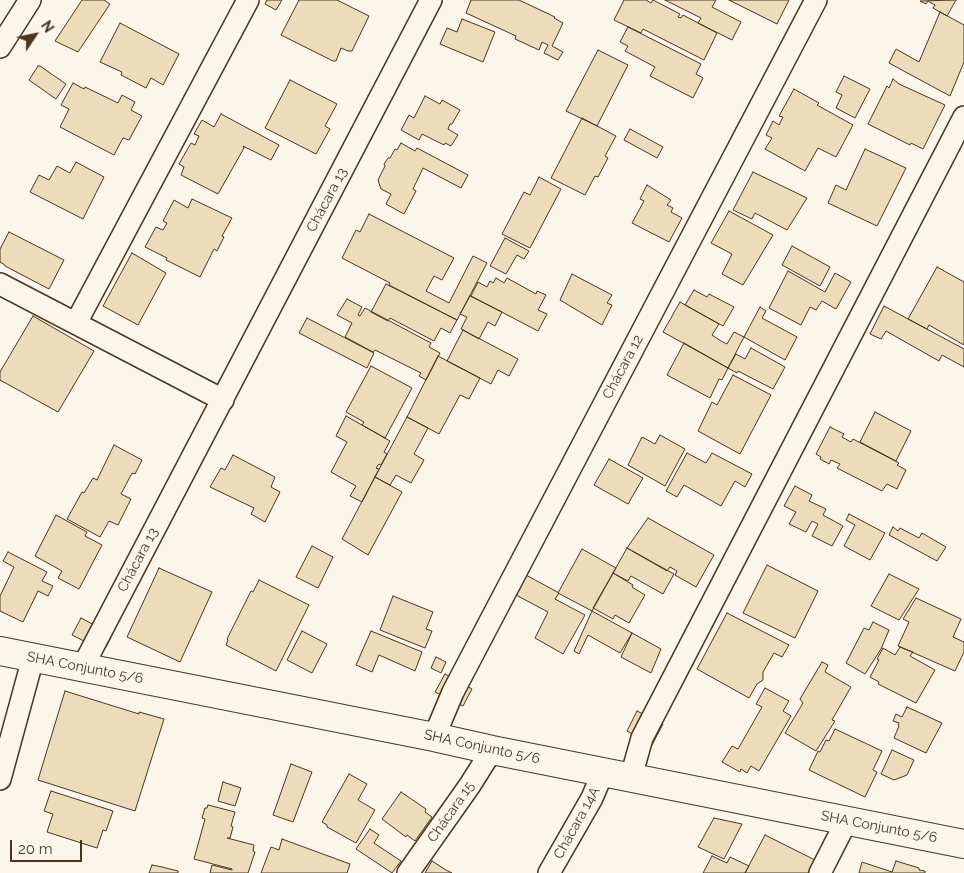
<!DOCTYPE html>
<meta charset="utf-8">
<style>
body{margin:0}
#map{position:relative;width:964px;height:873px;overflow:hidden;background:#fbf6e9;font-family:Raleway,sans-serif}
canvas{display:block}
.north{position:absolute;left:10px;top:10px;width:50px;height:50px;-webkit-text-stroke:4px #fbf6e9;paint-order:stroke;rotate:56deg;font-size:14px;font-weight:700;line-height:20px;text-align:center;color:#4a3520}
.north::after{content:'';display:block;margin:auto;width:18px;height:22px;background:#4a3520;clip-path:polygon(50% 0,100% 100%,50% 72%,0 100%)}
.scale{position:absolute;left:10px;top:840px;width:72px;height:22px;box-sizing:border-box;border:2px solid #4a3520;border-top:0;padding-left:6px;font-size:15px;line-height:18px;white-space:nowrap;color:#4a3520;-webkit-text-stroke:4px #fbf6e9;paint-order:stroke}
</style>
<div id="map">
<canvas width="964" height="873"></canvas>
<div class="north">N</div>
<div class="scale">20 m</div>
</div>
<script>
const ctx = document.querySelector('canvas').getContext('2d');
ctx.lineJoin = 'round';
function paint(path, color) { ctx.fillStyle = color; ctx.fill(path, 'evenodd'); }
const shape = rows => new Path2D(rows.map(r => 'M' + r).join(''));
function trace(path, color, width, dash) { ctx.strokeStyle = color; ctx.lineWidth = width; ctx.lineCap = dash ? 'butt' : 'round'; ctx.setLineDash(dash || []); ctx.stroke(path); }
function drawText(font, color, halo, rows, align = 'center') {
  ctx.font = font + ' Raleway,sans-serif'; ctx.lineWidth = 4; ctx.setLineDash([]); ctx.textBaseline = 'middle'; ctx.strokeStyle = halo; ctx.fillStyle = color; for (const [text, x, y, turn = 0] of rows) {
    ctx.save(); ctx.translate(x, y); ctx.rotate((+turn || 0) * Math.PI / 180); ctx.textAlign = isNaN(turn) ? turn : align; if (halo) ctx.strokeText(text, 0, 0); ctx.fillText(text, 0, 0); ctx.restore();
  }
}
const building = shape([
 [82,0,104,0,110,4,78,52,55,41,82,0],
 [267,0,282,0,276,10,265,4,267,0],
 [299,0,337,0,369,16,352,51,348,51,341,48,336,61,333,61,281,35,299,0],
 [471,0,519,0,555,17,554,18,563,23,552,46,563,52,558,60,544,53,548,45,542,42,539,50,515,39,516,36,466,13,471,0],
 [624,0,646,0,651,3,653,0,680,14,678,17,681,18,683,15,717,33,704,60,643,29,641,33,614,20,624,0],
 [665,0,716,0,712,7,741,22,732,40,698,23,701,18,665,0],
 [729,0,789,0,777,24,729,0],
 [956,0,947,16,933,8,935,5,928,1,926,4,920,1,956,0],
 [940,12,964,25,964,62,950,96,889,63,896,49,919,62,940,12],
 [462,19,495,32,483,62,440,44,447,28,457,32,462,19],
 [120,23,179,54,163,85,151,78,146,88,121,75,122,72,100,62,120,23],
 [628,27,701,64,696,74,703,78,693,98,650,76,655,67,625,51,628,46,620,42,628,27],
 [598,50,628,65,597,126,566,111,598,50],
 [38,66,40,66,66,84,56,99,29,80,38,66],
 [844,76,870,89,855,118,836,108,842,95,836,92,844,76],
 [893,79,899,84,945,105,923,149,911,143,910,145,868,124,887,86,889,88,893,79],
 [290,80,337,104,325,126,330,129,316,154,265,128,290,80],
 [73,83,84,89,85,87,118,103,122,95,135,102,131,110,142,116,129,140,123,138,114,155,60,127,69,109,61,105,73,83],
 [794,89,819,103,817,105,853,125,836,157,818,148,805,171,765,149,772,138,766,135,773,121,779,125,783,117,779,116,794,89],
 [425,96,440,104,442,100,460,110,452,124,450,124,448,129,458,135,451,146,445,143,444,145,422,134,419,140,401,130,409,115,414,118,425,96],
 [221,114,279,145,271,160,243,146,244,148,218,194,181,175,184,167,179,164,191,143,195,145,199,136,194,134,202,120,214,127,221,114],
 [582,118,616,136,605,156,608,158,598,177,595,176,585,195,551,178,582,118],
 [630,129,663,147,657,158,624,140,630,129],
 [401,143,415,151,417,148,468,175,461,188,423,168,413,189,416,191,404,214,386,204,391,194,381,189,378,180,385,166,384,164,388,158,390,158,395,149,397,150,401,143],
 [865,149,906,168,877,226,828,203,836,185,846,190,865,149],
 [76,162,104,177,83,219,30,192,39,175,49,180,57,166,70,173,76,162],
 [753,172,807,198,787,230,755,213,752,219,733,210,753,172],
 [539,177,561,189,530,248,502,234,524,192,530,195,539,177],
 [647,185,671,200,667,205,673,208,671,212,682,218,669,242,632,223,644,201,640,199,647,185],
 [192,199,232,218,222,236,224,237,217,251,214,249,200,277,166,260,167,258,145,247,156,227,163,230,167,223,163,221,174,200,188,208,192,199],
 [729,211,773,235,743,285,722,274,732,254,711,243,729,211],
 [369,214,454,258,442,280,434,276,426,291,449,303,473,256,487,263,457,320,389,285,390,283,342,258,356,230,360,232,369,214],
 [9,232,64,260,49,289,5,266,5,265,0,262,0,249,9,232],
 [505,238,529,251,524,259,517,255,506,274,490,266,505,238],
 [792,246,830,267,820,286,782,265,792,246],
 [132,253,166,273,138,325,103,306,132,253],
 [937,267,964,282,964,345,929,325,927,329,908,319,937,267],
 [788,271,825,292,835,273,851,282,836,309,822,301,816,310,810,307,801,325,769,308,788,271],
 [572,274,612,295,607,303,612,305,602,325,560,300,572,274],
 [496,278,504,283,507,278,536,294,537,291,546,295,538,310,547,314,538,331,471,296,478,282,487,287,490,281,493,283,496,278],
 [386,284,457,320,450,333,441,328,434,341,390,318,388,321,371,312,386,284],
 [694,290,707,297,709,294,734,307,723,326,685,305,694,290],
 [470,296,502,312,495,326,488,322,479,339,461,329,467,317,460,314,470,296],
 [347,299,362,307,358,315,360,316,365,308,431,343,429,347,440,353,426,380,419,376,421,373,375,350,373,352,345,337,352,323,337,315,347,299],
 [680,302,719,324,712,335,721,341,727,344,734,332,744,337,728,368,663,332,680,302],
 [884,306,964,349,964,367,942,355,939,361,886,331,881,339,870,334,884,306],
 [760,307,766,311,762,318,797,337,785,360,744,337,760,307],
 [33,316,94,351,58,412,0,380,0,372,33,316],
 [307,318,374,353,367,368,299,333,307,318],
 [463,330,518,359,509,376,498,370,491,384,447,361,463,330],
 [684,343,728,368,722,380,719,379,710,398,667,375,684,343],
 [751,348,785,367,773,389,738,371,737,373,728,368,736,354,745,359,751,348],
 [438,356,480,378,469,399,460,395,439,434,407,417,438,356],
 [371,366,412,388,385,438,362,425,364,422,346,412,371,366],
 [733,375,771,395,740,454,698,431,712,402,717,405,733,375],
 [875,412,911,431,896,461,860,442,875,412],
 [346,416,390,441,384,452,387,454,381,465,379,464,376,468,379,469,362,502,350,496,356,486,331,472,347,442,336,436,346,416],
 [407,417,428,428,414,454,424,460,411,483,396,475,390,485,375,477,407,417],
 [830,427,844,434,842,437,851,442,853,439,899,463,897,465,906,470,897,489,887,484,882,491,837,468,840,464,831,460,829,464,820,459,821,457,816,454,830,427],
 [660,435,685,449,665,486,628,465,642,437,655,444,660,435],
 [114,445,142,460,135,474,132,473,121,494,131,499,118,525,109,521,100,537,67,519,82,492,84,493,93,478,97,480,114,445],
 [687,453,706,463,712,453,752,474,745,487,735,481,721,506,684,485,677,497,666,491,687,453],
 [233,455,275,477,271,487,280,492,265,522,251,514,254,508,210,487,221,468,225,470,233,455],
 [609,459,643,478,628,504,594,485,609,459],
 [375,477,402,492,368,555,342,539,375,477],
 [795,486,812,495,809,501,826,509,823,515,843,526,832,546,812,536,818,524,812,521,806,532,789,524,796,512,784,506,795,486],
 [849,514,885,533,870,560,844,546,855,525,846,520,849,514],
 [56,515,87,532,85,536,102,545,79,589,58,578,62,571,35,556,56,515],
 [648,518,714,555,696,587,675,575,677,571,670,567,667,571,627,548,648,518],
 [893,527,898,531,900,528,919,538,922,533,946,547,937,561,889,535,893,527],
 [312,546,333,557,318,588,296,577,312,546],
 [627,548,674,574,663,594,631,576,628,581,613,573,627,548],
 [582,549,616,568,592,611,558,593,582,549],
 [8,552,47,572,42,581,53,586,48,596,38,591,23,622,0,611,0,596,14,567,3,561,8,552],
 [767,565,818,591,795,638,743,613,767,565],
 [159,568,212,592,180,662,127,637,159,568],
 [613,573,633,585,632,587,645,595,629,623,615,615,613,619,593,608,613,573],
 [889,574,919,589,899,620,871,606,889,574],
 [526,575,559,593,555,599,585,615,563,654,535,638,548,612,516,595,526,575],
 [259,580,309,605,276,671,226,645,228,640,227,639,251,591,253,592,259,580],
 [393,596,433,612,426,629,432,631,425,648,380,630,393,596],
 [916,598,961,619,953,637,964,642,964,652,955,671,898,646,909,622,903,619,916,598],
 [592,611,632,633,620,653,588,635,579,654,574,651,592,611],
 [727,613,789,645,782,657,774,653,763,672,763,680,757,684,749,698,697,669,727,613],
 [81,618,96,626,97,629,111,637,106,647,92,640,88,643,72,635,81,618],
 [873,622,889,630,881,649,865,674,846,663,864,628,869,630,873,622],
 [302,631,327,644,312,673,287,660,302,631],
 [371,631,422,652,415,671,379,655,372,672,356,665,371,631],
 [632,633,661,649,651,673,621,657,632,633],
 [900,647,913,652,910,656,935,670,916,703,878,684,879,682,870,677,879,660,877,659,883,648,895,655,900,647],
 [436,657,446,662,441,673,431,668,436,657],
 [822,662,828,665,825,672,851,687,832,720,835,721,816,751,785,733,803,703,800,699,822,662],
 [445,674,472,689,463,706,435,692,445,674],
 [765,688,789,701,783,711,791,716,759,771,751,766,747,773,741,769,740,772,722,762,732,746,738,749,762,707,756,704,765,688],
 [65,691,139,714,139,712,164,719,135,811,38,780,65,691],
 [907,707,942,723,926,753,894,738,899,726,898,725,899,723,893,721,896,714,902,717,907,707],
 [637,711,663,724,652,745,627,731,637,711],
 [835,729,882,751,873,770,877,772,865,797,809,770,818,751,820,752,826,740,829,741,835,729],
 [892,750,914,760,907,775,894,780,881,774,892,750],
 [291,764,312,772,293,822,273,815,291,764],
 [349,774,367,784,358,800,375,810,356,843,327,827,327,825,322,822,349,774],
 [223,782,241,788,235,806,218,801,223,782],
 [51,791,113,811,106,831,103,830,97,848,47,832,53,814,44,811,51,791],
 [401,792,426,809,425,812,432,817,415,841,407,835,406,837,382,819,401,792],
 [208,805,235,812,231,826,233,827,230,838,227,838,254,845,253,851,255,852,248,873,210,873,212,865,232,870,232,869,194,859,205,819,202,818,205,808,207,808,208,805],
 [714,818,742,824,724,859,698,847,714,818],
 [370,829,379,835,374,843,401,861,392,873,356,849,370,829],
 [765,835,815,860,808,873,745,873,765,835],
 [282,839,350,864,347,873,261,873,271,847,279,850,282,839],
 [712,856,727,863,730,857,749,866,745,873,703,873,712,856],
 [432,861,446,870,452,873,425,873,432,861],
 [896,861,919,868,919,870,925,871,925,873,859,873,862,862,892,872,896,861],
 [152,865,162,867,178,871,178,873,149,873,152,865]
]);
paint(building, '#ecdcbc');
trace(building, '#4a3520', 1);
const street = shape([
 [0,47,30,0],
 [0,284,223,400],
 [76,323,248,0],
 [82,668,431,0],
 [434,737,453,692,816,0],
 [631,777,642,738,964,117],
 [0,779,33,658],
 [408,873,470,785,492,750],
 [549,873,592,798,603,772],
 [820,873,847,820]
]);
const secondary = shape([
 [0,651,434,737,492,750,964,844]
]);
trace(street, '#4a3520', 24);
trace(secondary, '#4a3520', 30);
trace(street, '#fbf6e9', 21);
trace(secondary, '#fbf6e9', 28);
drawText('14px', '#4a3520', '#fbf6e9', [
 ["Chácara 13",327,200,-62],
 ["Chácara 12",623,367,-62],
 ["Chácara 13",138,560,-62],
 ["SHA Conjunto 5/6",85,668,11],
 ["SHA Conjunto 5/6",482,747,12],
 ["Chácara 15",451,812,-55],
 ["Chácara 14A",577,823,-61],
 ["SHA Conjunto 5/6",879,827,11]
]);
</script>
